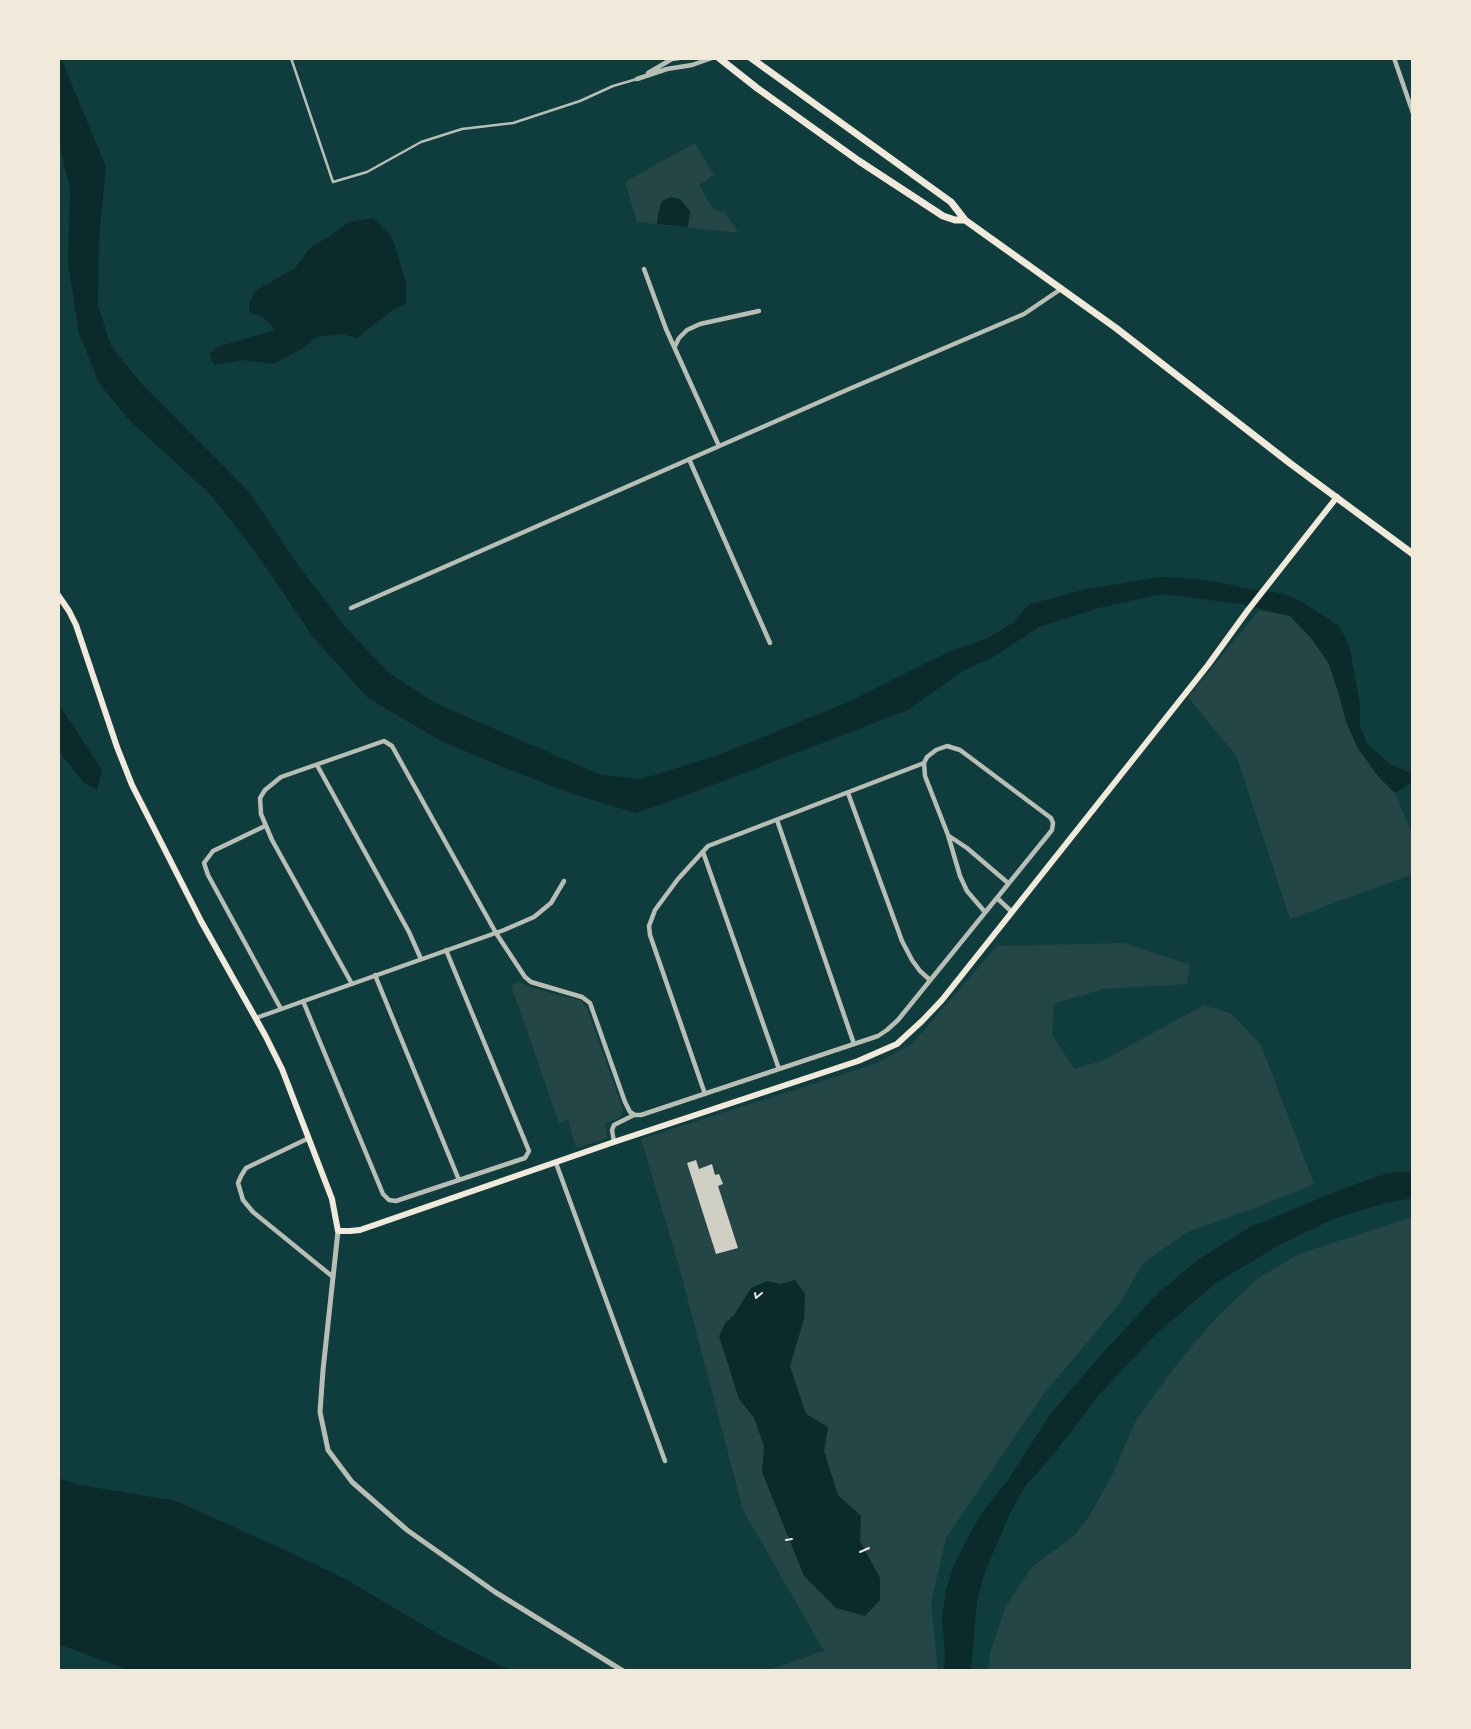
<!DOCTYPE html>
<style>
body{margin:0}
#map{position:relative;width:1471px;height:1729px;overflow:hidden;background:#0f3d3e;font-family:"Fira Sans",sans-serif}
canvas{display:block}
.frame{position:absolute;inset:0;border:60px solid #f1e9da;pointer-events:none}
</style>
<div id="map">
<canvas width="1471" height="1729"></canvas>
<div class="frame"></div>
</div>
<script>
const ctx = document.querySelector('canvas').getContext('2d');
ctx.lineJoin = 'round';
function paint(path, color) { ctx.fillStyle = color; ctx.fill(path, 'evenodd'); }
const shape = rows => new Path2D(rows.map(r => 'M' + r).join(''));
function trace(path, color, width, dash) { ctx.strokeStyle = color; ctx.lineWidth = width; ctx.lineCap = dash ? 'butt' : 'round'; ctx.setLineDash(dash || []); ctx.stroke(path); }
paint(shape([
 [695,143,714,175,699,185,711,206,718,211,725,213,739,233,637,222,625,182],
 [1259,610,1290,616,1311,638,1328,662,1338,691,1346,721,1378,776,1395,793,1413,836,1413,874,1290,919,1237,757,1188,697],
 [1125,943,1190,965,1187,984,1103,989,1054,1004,1052,1034,1074,1069,1102,1061,1204,1005,1232,1014,1261,1045,1314,1184,1257,1207,1188,1232,1143,1263,1120,1303,1043,1395,946,1538,931,1603,938,1671,766,1671,824,1651,743,1510,680,1270,641,1139,875,1064,912,1044,997,946],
 [520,982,532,988,582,1001,588,1011,623,1110,619,1118,605,1123,607,1138,576,1148,568,1120,559,1123,511,985],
 [1413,1217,1413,1671,988,1671,990,1653,1005,1608,1032,1567,1074,1536,1088,1518,1113,1474,1135,1422,1174,1368,1215,1319,1257,1279,1301,1253]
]), '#244646');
paint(shape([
 [58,58,61,58,106,167,99,239,98,305,111,346,141,383,251,494,295,561,347,629,389,673,437,704,601,775,642,779,721,754,846,703,951,651,988,638,1014,622,1028,605,1086,589,1163,577,1207,580,1245,588,1285,594,1302,602,1339,626,1349,645,1360,703,1360,726,1368,745,1390,764,1413,774,1413,786,1409,784,1395,793,1378,776,1357,747,1346,721,1338,691,1328,662,1311,638,1290,616,1241,604,1162,594,1102,607,1039,627,995,656,961,672,908,710,679,798,636,813,576,795,505,768,439,740,368,698,313,637,254,550,210,494,128,419,99,383,79,333,68,263,70,189,58,139],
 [670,197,680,199,690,211,688,227,657,224,658,214,662,201],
 [373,218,392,237,406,282,406,304,391,311,357,338,343,334,316,337,306,346,274,364,243,360,214,365,209,354,217,347,275,330,264,318,249,312,249,305,255,291,295,268,310,248,330,236,349,222],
 [58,703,102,770,97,790,83,782,58,750],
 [1413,1171,1413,1198,1385,1203,1333,1219,1279,1245,1216,1283,1157,1333,1098,1396,1053,1455,1026,1485,1011,1511,985,1572,977,1602,971,1671,944,1671,945,1650,942,1619,946,1590,954,1565,969,1536,981,1514,1008,1480,1051,1413,1102,1354,1155,1296,1196,1261,1250,1227,1345,1188,1388,1173],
 [795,1280,805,1294,804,1319,790,1366,806,1414,828,1427,824,1451,838,1495,861,1516,860,1541,880,1578,880,1600,865,1616,836,1608,804,1576,762,1472,764,1446,754,1418,739,1399,719,1336,725,1323,734,1315,751,1288,767,1281,781,1284],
 [58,1478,80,1485,176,1501,296,1555,347,1580,445,1638,512,1671,132,1671,58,1644]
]), '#0a2a2b');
paint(shape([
 [696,1160,699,1169,712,1164,715,1175,719,1174,723,1184,718,1186,738,1248,716,1254,687,1163]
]), '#cfcfc3');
trace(shape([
 [755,1293,756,1298,762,1293],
 [786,1540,792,1539],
 [860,1552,869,1548]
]), '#f1e9da', 2);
trace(shape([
 [291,58,333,182,367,172,421,142,462,129,513,123,580,101,613,86,637,79]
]), '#b8beb3', 2.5);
trace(shape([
 [1394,58,1413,113],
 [648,73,672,59,679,58],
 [637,79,667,69,692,65,712,58],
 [644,269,666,329,719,446],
 [675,346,679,338,687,330,700,324,759,311],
 [689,459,770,643],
 [351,608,849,389,1024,314,1061,289],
 [317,765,409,932,421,959],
 [848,793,902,941,912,960,920,971,930,980],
 [777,820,854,1044],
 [265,826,213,851,204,863,208,875,281,1009],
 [949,836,967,848,1008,883],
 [703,852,779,1069],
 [997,898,1012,912],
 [375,975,459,1180],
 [352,984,272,840,261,814,260,798,265,790,281,777,384,741,392,746,496,933,525,977,531,982,582,997,590,1003,625,1102,630,1112,635,1115,641,1115,878,1036,887,1030,898,1020,1052,830,1053,823,1051,818,960,750,947,746,936,750,927,757,924,763,925,776,948,835,960,876,967,891,985,912],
 [303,1001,383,1194,389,1200,396,1201,525,1158,529,1151,446,950],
 [256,1018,504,930,534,917,551,903,564,881],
 [705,1094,650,935,649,926,655,910,678,879,708,846,924,763],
 [309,1138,246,1168,241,1176,238,1183,243,1200,253,1212,333,1277],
 [614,1142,612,1130,614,1125,634,1115],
 [556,1163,665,1461]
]), '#b8beb3', 4.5);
trace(shape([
 [338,1231,323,1370,320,1412,328,1450,352,1482,407,1530,495,1592,623,1671]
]), '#b8beb3', 5);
trace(shape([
 [58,595,69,611,76,625,117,747,132,785,201,921,265,1035,282,1069,332,1199,338,1231,350,1231,360,1230,614,1142,858,1061,897,1044,922,1021,942,1000,1012,912,1208,665,1248,610,1337,497]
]), '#f1e9da', 6);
trace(shape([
 [719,58,757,88,859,161,943,216,955,220,965,220],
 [751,58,951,202,965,220,1116,328,1291,464,1413,554]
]), '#f1e9da', 7);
</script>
